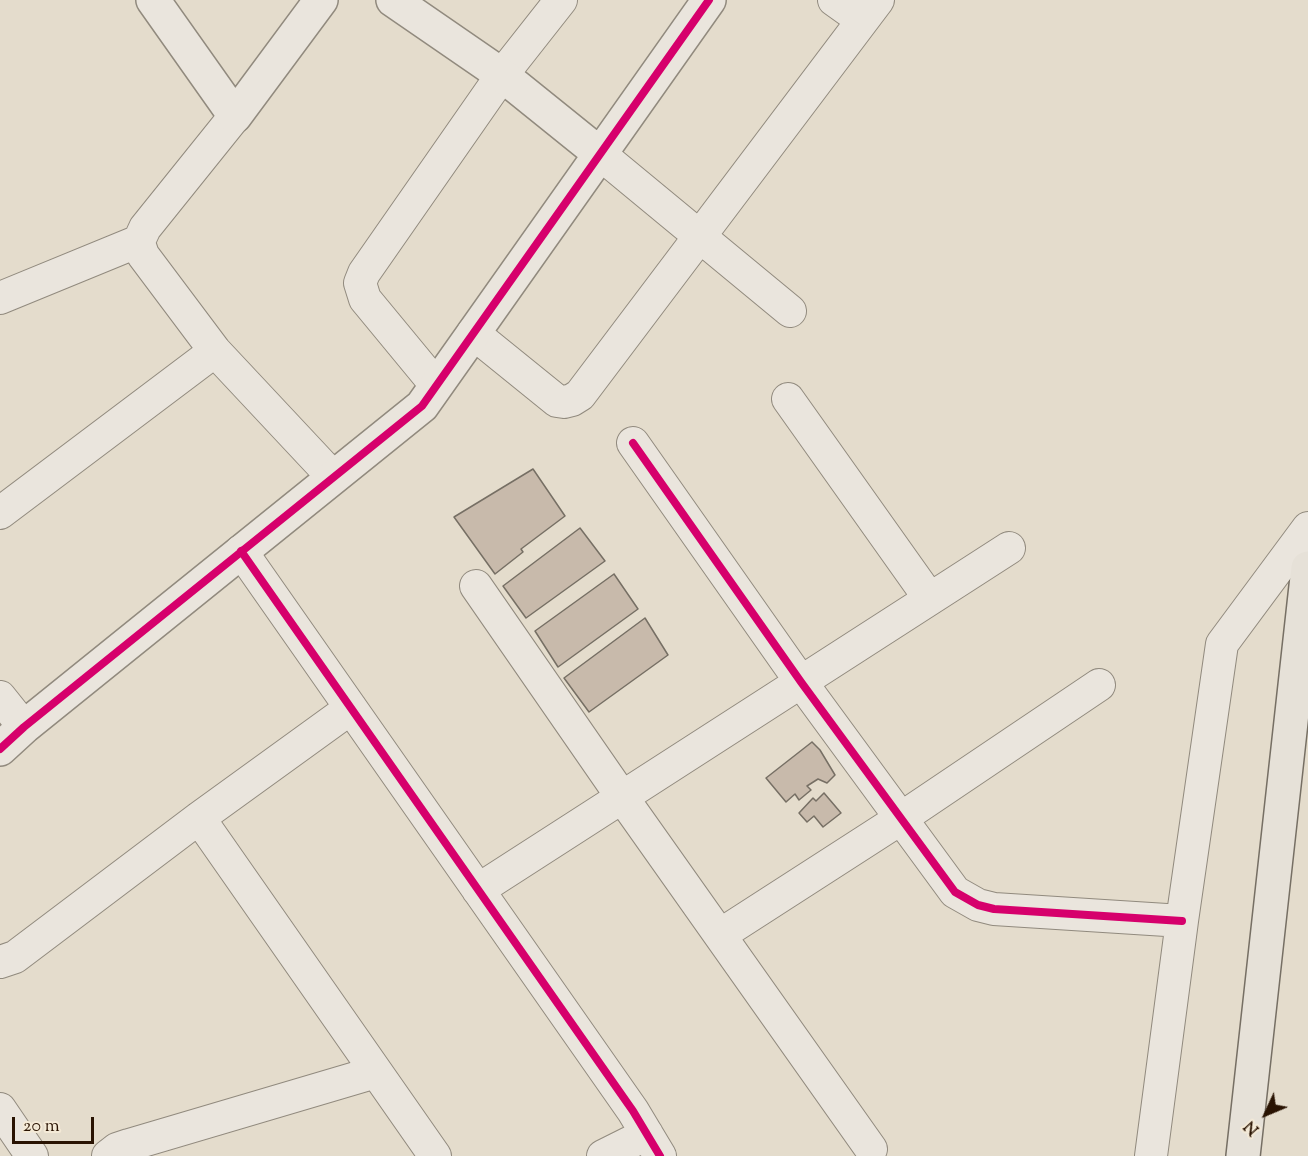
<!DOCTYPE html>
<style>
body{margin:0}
#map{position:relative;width:1308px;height:1156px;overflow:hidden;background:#e4dccc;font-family:"Sorts Mill Goudy",serif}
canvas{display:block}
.north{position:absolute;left:1236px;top:1084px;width:60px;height:60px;-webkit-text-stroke:4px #f4ead7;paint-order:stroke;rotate:226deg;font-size:16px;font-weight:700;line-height:24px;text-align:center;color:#291302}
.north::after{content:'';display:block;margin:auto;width:21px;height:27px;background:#291302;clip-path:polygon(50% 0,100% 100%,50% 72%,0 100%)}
.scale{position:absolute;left:12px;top:1117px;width:82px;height:27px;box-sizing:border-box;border:3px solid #291302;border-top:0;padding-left:8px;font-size:18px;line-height:21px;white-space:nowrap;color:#291302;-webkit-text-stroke:4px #f4ead7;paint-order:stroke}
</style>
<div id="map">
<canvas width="1308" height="1156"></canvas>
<div class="north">N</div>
<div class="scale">20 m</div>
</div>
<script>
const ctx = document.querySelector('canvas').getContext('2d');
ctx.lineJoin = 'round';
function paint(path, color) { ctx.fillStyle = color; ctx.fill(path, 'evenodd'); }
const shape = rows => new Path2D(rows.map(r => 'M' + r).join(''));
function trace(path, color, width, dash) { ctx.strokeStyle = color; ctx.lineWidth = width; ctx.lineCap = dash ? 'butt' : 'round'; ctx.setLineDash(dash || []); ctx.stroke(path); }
const building = shape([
 [533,469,565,516,521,549,523,552,495,574,454,517,533,469],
 [580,528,605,561,526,618,503,586,580,528],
 [614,574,638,609,558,667,535,631,614,574],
 [645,618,668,655,589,712,564,678,645,618],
 [812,742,820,750,835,775,827,783,818,779,807,786,811,790,799,800,795,794,786,802,766,778,812,742],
 [824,793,841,813,823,827,814,816,807,822,799,813,813,798,816,801,824,793]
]);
paint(building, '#c8baab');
trace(building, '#766f64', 1.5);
const minor = shape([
 [834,0,862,20],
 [235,116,145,228,139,241,140,246,143,255,215,351,333,477],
 [600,154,790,311],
 [0,298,139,241],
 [473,333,557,401,564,402,572,400,580,395,878,0],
 [436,385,365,299,360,283,364,273,502,75,561,0],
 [788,399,930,599],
 [633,443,801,682,955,892,978,905,994,909,1182,921],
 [0,513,215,351],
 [241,551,633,1111,660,1156],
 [476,586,622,797,871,1149],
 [0,697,24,727],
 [199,818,435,1156],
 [478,890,1009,548],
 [720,935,900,819,1099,685],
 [0,962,15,957,199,818,351,708],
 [0,1109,32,1156],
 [108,1156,117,1149,129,1145,376,1072],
 [603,1156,647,1134],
 [1151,1156,1182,921,1222,644,1308,528]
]);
const tertiary = shape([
 [153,0,235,116,321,0],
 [393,0,502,75,600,154],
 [0,749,24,727,422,406,709,0]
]);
const trunk = shape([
 [1243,1156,1308,568]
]);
trace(minor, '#918a7e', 34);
trace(tertiary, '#918a7e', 36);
trace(trunk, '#766f64', 36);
trace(minor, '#eae5dd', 32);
trace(tertiary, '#eae5dd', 33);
trace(trunk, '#e6e1d8', 33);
trace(shape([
 [633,443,801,682,955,892,978,905,994,909,1182,921],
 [241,551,633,1111,660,1156],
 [0,749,24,727,422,406,709,0]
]), '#d6006c', 8);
</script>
